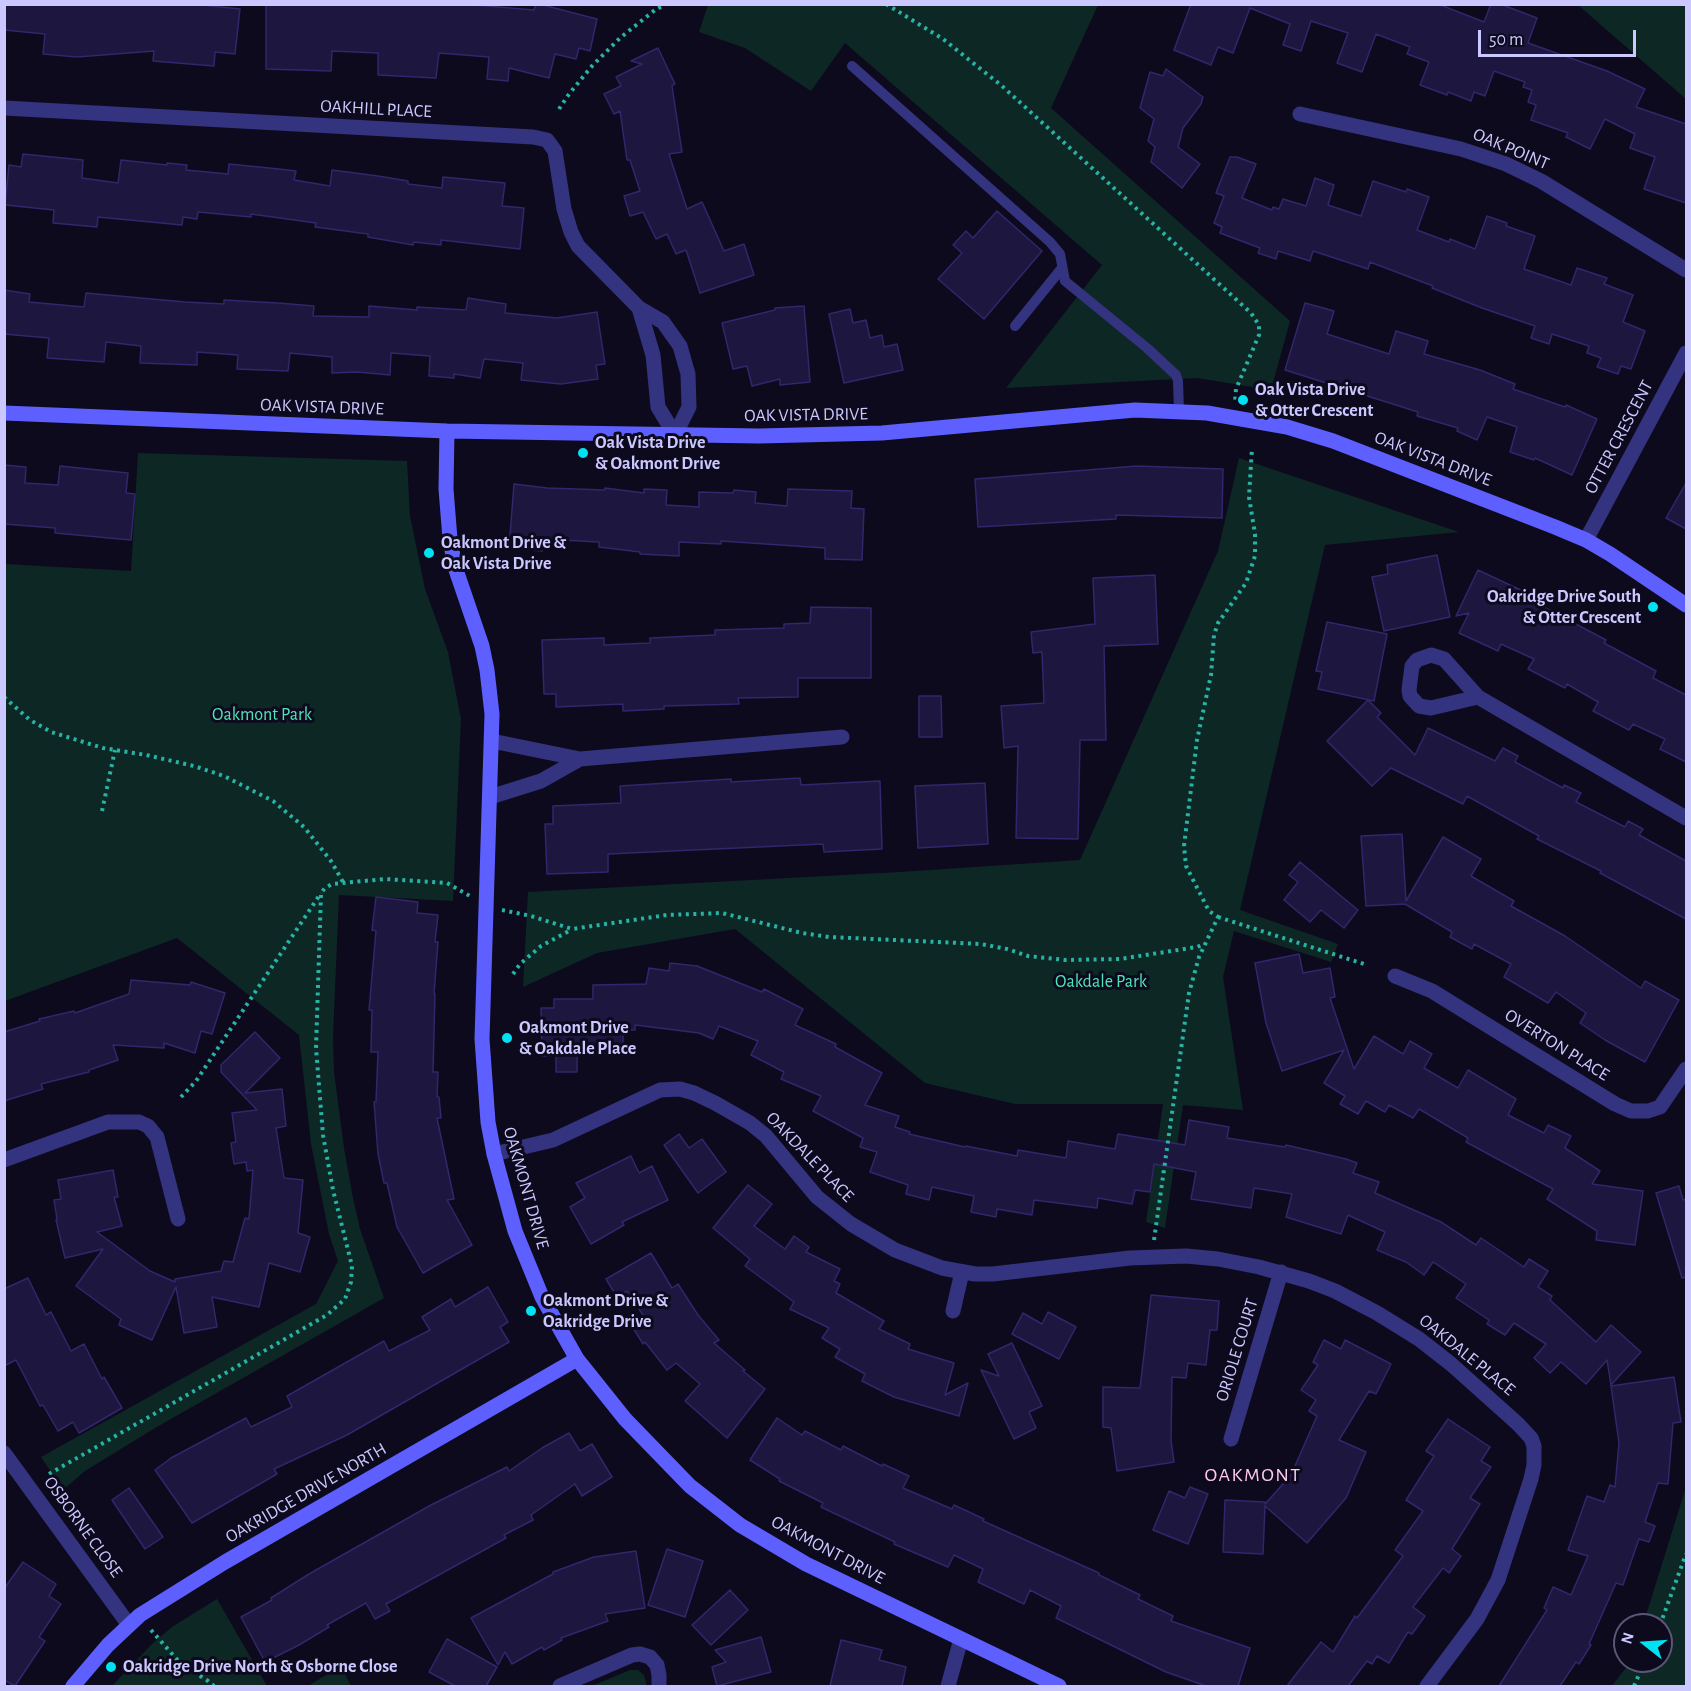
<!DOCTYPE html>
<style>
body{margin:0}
#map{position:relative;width:1691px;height:1691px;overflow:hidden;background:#0d0a1d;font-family:"Alegreya Sans",sans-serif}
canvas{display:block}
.frame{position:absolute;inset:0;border:6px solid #cbc7ff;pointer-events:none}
.north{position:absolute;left:1613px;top:1613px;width:60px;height:60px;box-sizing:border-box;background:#0d0a1d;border:2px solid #595677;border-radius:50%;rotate:287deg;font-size:16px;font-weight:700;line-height:24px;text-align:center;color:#cbc7ff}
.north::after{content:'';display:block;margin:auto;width:21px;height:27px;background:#00e2f2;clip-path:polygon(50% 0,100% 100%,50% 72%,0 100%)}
.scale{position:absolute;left:1478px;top:30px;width:158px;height:27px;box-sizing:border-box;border:3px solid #cbc7ff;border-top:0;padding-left:8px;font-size:18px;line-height:21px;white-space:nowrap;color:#cbc7ff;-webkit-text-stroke:4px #0d0a1d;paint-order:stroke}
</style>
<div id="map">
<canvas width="1691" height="1691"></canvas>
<div class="frame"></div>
<div class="north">N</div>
<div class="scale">50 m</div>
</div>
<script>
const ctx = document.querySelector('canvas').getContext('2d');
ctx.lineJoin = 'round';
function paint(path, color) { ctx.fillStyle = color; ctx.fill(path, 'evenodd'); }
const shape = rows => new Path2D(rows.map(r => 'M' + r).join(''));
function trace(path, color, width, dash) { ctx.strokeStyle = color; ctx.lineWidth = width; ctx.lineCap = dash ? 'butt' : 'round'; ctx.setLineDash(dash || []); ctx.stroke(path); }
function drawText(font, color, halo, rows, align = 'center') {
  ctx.font = font + ' "Alegreya Sans",sans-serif'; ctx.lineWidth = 6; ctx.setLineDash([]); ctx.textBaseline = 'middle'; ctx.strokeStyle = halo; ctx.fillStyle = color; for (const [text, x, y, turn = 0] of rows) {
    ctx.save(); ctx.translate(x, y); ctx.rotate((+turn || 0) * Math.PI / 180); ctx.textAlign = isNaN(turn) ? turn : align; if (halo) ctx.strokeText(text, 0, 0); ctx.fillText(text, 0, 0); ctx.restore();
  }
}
paint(shape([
 [708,5,1098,5,1051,108,1290,321,1271,390,1197,378,1006,388,1102,265,845,43,811,91,745,48,699,32],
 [1578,5,1686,5,1686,99],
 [138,453,407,461,410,516,425,589,448,652,461,719,453,901,339,895,333,1037,334,1072,344,1148,353,1198,360,1229,384,1298,155,1428,85,1471,63,1490,41,1457,316,1304,338,1261,329,1234,311,1144,299,1035,177,938,5,1001,5,564,131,571],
 [1239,458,1459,532,1325,545,1240,910,1338,944,1331,962,1234,931,1223,977,1243,1110,1183,1105,1165,1228,1146,1222,1163,1104,1015,1104,925,1083,735,929,597,953,523,987,528,892,900,872,1080,860,1218,551],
 [1686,1487,1686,1686,1612,1686,1631,1661,1661,1661,1661,1625,1643,1625],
 [217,1599,267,1686,112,1686,152,1644,172,1627],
 [341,1666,351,1686,308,1686],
 [630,1670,638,1670,644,1675,647,1686,592,1686]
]), '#0d2725');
const building = shape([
 [4,4,193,4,240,9,235,54,215,52,214,66,153,61,154,51,77,57,43,54,45,34,4,30,4,4],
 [266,4,462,4,534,10,536,4,539,4,597,19,590,51,579,48,576,59,555,54,549,78,509,68,508,81,487,79,489,57,439,53,436,78,378,75,378,53,332,51,331,71,266,69,266,4],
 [1191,4,1438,4,1484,22,1491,4,1500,4,1537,18,1528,43,1607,71,1645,89,1636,107,1686,124,1686,203,1644,189,1655,157,1630,148,1635,134,1605,119,1590,149,1566,137,1568,133,1531,120,1536,105,1528,102,1532,90,1523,87,1525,82,1494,71,1485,96,1474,92,1471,101,1448,92,1447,95,1420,85,1429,62,1407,54,1410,47,1376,34,1362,72,1337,63,1348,33,1311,21,1301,51,1283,45,1290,24,1250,8,1233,53,1218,47,1211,65,1174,50,1191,4],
 [658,48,675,84,672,86,682,152,669,154,687,209,702,202,724,251,744,244,754,275,700,293,686,250,676,254,667,234,656,239,643,212,630,216,624,196,640,191,630,160,627,160,620,111,614,114,604,94,621,86,616,77,642,64,631,61,658,48],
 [1166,69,1203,97,1201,104,1183,128,1178,147,1200,164,1182,188,1151,162,1155,147,1148,141,1154,119,1140,108,1150,72,1163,76,1166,69],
 [23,154,83,160,82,178,118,183,121,160,167,165,167,163,187,165,186,170,228,174,229,164,279,169,296,171,294,180,330,186,332,170,378,176,408,181,408,184,442,188,443,177,505,183,502,206,524,208,520,249,441,240,441,245,414,242,413,245,368,237,368,234,315,227,316,223,251,214,251,217,198,212,197,219,183,217,182,225,98,217,97,227,53,223,54,210,5,205,9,165,21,167,23,154],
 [1230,157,1237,157,1256,164,1242,198,1272,210,1273,207,1279,209,1283,199,1306,206,1315,178,1334,185,1328,205,1361,216,1373,181,1406,192,1407,189,1429,197,1417,230,1449,242,1450,239,1475,249,1487,216,1507,223,1506,226,1535,236,1524,269,1571,285,1577,268,1607,278,1604,284,1633,295,1623,322,1645,331,1631,369,1621,366,1618,374,1597,367,1601,358,1587,353,1589,346,1552,334,1549,344,1531,338,1535,326,1482,308,1432,288,1433,286,1370,262,1368,269,1313,251,1310,261,1278,251,1276,259,1258,253,1260,248,1220,233,1222,227,1214,223,1224,196,1216,193,1230,157],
 [997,211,1042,251,984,319,938,279,962,253,953,245,966,231,973,238,997,211],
 [4,290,30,294,29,302,84,307,86,293,185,302,224,304,224,300,278,303,314,306,313,316,369,317,369,306,417,310,417,307,466,310,468,298,506,304,505,313,557,318,597,312,605,364,596,365,598,379,561,384,521,380,523,363,484,359,480,378,454,374,454,378,429,376,430,356,391,353,390,375,357,372,332,373,332,357,290,353,288,371,237,369,238,355,197,352,197,365,140,363,141,346,106,342,104,362,47,358,49,338,4,334,4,290],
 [1305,303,1334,311,1327,334,1389,354,1396,331,1428,341,1424,354,1480,370,1515,384,1513,389,1565,407,1566,405,1597,419,1572,475,1535,458,1534,460,1510,452,1517,427,1487,417,1477,440,1457,431,1458,428,1417,416,1418,412,1285,370,1305,303],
 [804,306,810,382,780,385,780,379,752,386,747,366,733,369,722,323,775,310,775,308,804,306],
 [850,309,853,323,866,320,870,338,882,335,884,347,897,344,903,370,844,383,829,314,850,309],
 [4,465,26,467,25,483,58,485,60,466,128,473,126,493,135,494,131,540,55,533,55,528,4,524,4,465],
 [1137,466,1223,469,1222,518,1116,515,1116,519,978,527,975,479,1137,466],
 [1686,483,1686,529,1666,518,1686,483],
 [514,484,547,488,605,490,605,488,644,493,644,489,667,490,666,505,699,507,699,492,733,493,734,490,756,492,755,503,787,506,788,489,852,491,851,508,864,509,862,560,825,559,825,548,721,541,721,544,679,542,679,556,640,554,640,552,599,547,599,542,543,539,542,551,509,548,514,484],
 [1437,555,1450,617,1384,631,1372,577,1388,574,1387,565,1437,555],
 [1478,570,1525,592,1523,596,1606,640,1604,643,1656,671,1653,678,1686,695,1686,762,1660,749,1665,739,1633,724,1629,730,1593,711,1598,702,1567,684,1565,688,1528,669,1534,659,1501,644,1498,651,1459,633,1469,613,1456,616,1478,570],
 [1155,575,1158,644,1104,646,1106,740,1080,740,1078,839,1016,838,1018,746,1004,748,1001,706,1044,703,1042,652,1033,653,1031,632,1095,624,1093,578,1155,575],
 [811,607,871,608,871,678,798,678,798,697,738,698,739,704,664,706,664,709,623,711,623,704,556,707,556,694,544,694,542,640,604,638,604,645,650,643,650,638,715,635,715,630,784,628,784,624,810,623,811,607],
 [1327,622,1387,634,1374,701,1318,689,1322,672,1316,671,1327,622],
 [919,696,941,696,942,737,919,737,919,696],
 [1368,700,1381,713,1377,717,1415,755,1428,728,1495,761,1503,748,1518,756,1515,762,1563,788,1564,785,1581,793,1576,802,1625,827,1628,821,1643,829,1639,835,1686,861,1686,919,1600,873,1601,871,1537,839,1539,836,1467,796,1463,804,1391,768,1372,786,1327,741,1368,700],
 [800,778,801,785,880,781,882,849,824,852,823,844,608,854,608,872,547,874,545,824,553,824,553,806,621,803,620,786,731,779,731,782,800,778],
 [985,783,988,844,918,848,915,786,985,783],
 [1402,834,1406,901,1443,837,1481,859,1471,876,1514,901,1511,906,1565,936,1641,988,1645,981,1679,1000,1645,1062,1605,1040,1580,1023,1586,1013,1556,992,1548,1003,1504,977,1511,964,1474,944,1472,949,1450,937,1452,932,1405,904,1366,906,1361,836,1402,834],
 [1300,862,1358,910,1344,928,1321,910,1310,922,1284,900,1298,882,1289,875,1300,862],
 [376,897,418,902,417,913,438,915,435,942,438,942,434,994,435,994,433,1072,438,1072,437,1097,439,1097,441,1118,437,1118,454,1199,447,1200,472,1245,423,1273,397,1227,387,1183,384,1183,378,1154,374,1102,376,1102,378,1052,371,1052,372,1010,369,1010,376,931,372,930,376,897],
 [1299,954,1303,973,1330,968,1335,997,1330,998,1354,1069,1374,1036,1403,1054,1410,1041,1432,1054,1424,1068,1458,1088,1468,1070,1516,1099,1508,1115,1544,1133,1548,1125,1571,1136,1565,1148,1600,1171,1592,1184,1643,1191,1635,1245,1596,1240,1597,1231,1547,1199,1553,1189,1466,1142,1468,1138,1419,1109,1413,1118,1389,1105,1385,1112,1366,1101,1358,1114,1340,1104,1345,1096,1324,1083,1344,1050,1282,1071,1266,1023,1255,963,1299,954],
 [670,963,697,966,762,992,764,989,803,1009,795,1025,836,1044,835,1047,882,1073,865,1105,899,1116,895,1127,910,1132,909,1134,965,1147,966,1146,1017,1156,1018,1150,1066,1158,1068,1141,1115,1149,1118,1134,1185,1145,1189,1120,1229,1127,1227,1138,1285,1147,1286,1145,1346,1159,1357,1163,1353,1173,1379,1182,1375,1193,1441,1222,1476,1245,1481,1238,1524,1267,1529,1259,1548,1271,1538,1287,1552,1296,1550,1300,1596,1342,1611,1325,1641,1352,1611,1385,1607,1360,1586,1384,1561,1362,1550,1373,1534,1358,1546,1344,1514,1323,1505,1335,1487,1324,1489,1320,1456,1298,1466,1284,1433,1262,1424,1275,1406,1262,1377,1250,1385,1232,1348,1215,1341,1234,1286,1217,1292,1194,1254,1188,1251,1208,1191,1199,1196,1172,1154,1164,1150,1192,1135,1190,1132,1204,1098,1198,1097,1208,1034,1200,1032,1215,997,1209,996,1217,971,1212,974,1196,932,1187,929,1200,906,1194,908,1185,870,1172,877,1152,860,1147,863,1138,813,1111,821,1096,781,1079,784,1072,751,1055,758,1041,719,1026,713,1039,699,1033,635,1025,635,1030,623,1030,623,1052,577,1053,577,1072,556,1072,556,1056,542,1056,541,1008,554,1008,554,999,593,999,593,985,646,984,649,968,669,971,670,963],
 [131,980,190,985,191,982,225,993,212,1034,201,1031,195,1053,164,1043,164,1048,113,1045,118,1060,89,1070,89,1072,41,1084,43,1089,4,1101,4,1032,40,1021,39,1019,74,1011,75,1013,129,994,131,980],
 [255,1032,280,1058,245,1093,282,1089,286,1126,276,1128,284,1178,303,1180,298,1233,310,1237,300,1272,269,1263,259,1307,212,1297,217,1327,184,1333,176,1287,152,1340,119,1325,121,1319,76,1286,103,1249,65,1258,56,1220,57,1219,54,1200,61,1199,58,1180,113,1170,118,1197,114,1197,122,1226,97,1232,150,1271,175,1282,175,1279,221,1271,224,1261,233,1262,245,1218,249,1219,253,1170,247,1171,246,1162,234,1164,231,1143,236,1142,232,1113,257,1110,221,1072,221,1065,255,1032],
 [679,1134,689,1148,702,1139,726,1172,698,1193,664,1145,679,1134],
 [631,1156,639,1173,652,1166,668,1200,622,1222,624,1225,591,1244,570,1207,585,1198,576,1183,631,1156],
 [748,1185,772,1204,754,1226,785,1249,794,1236,809,1247,806,1252,840,1269,834,1281,840,1284,836,1293,884,1321,879,1329,910,1344,908,1349,954,1363,945,1395,968,1383,959,1416,894,1397,862,1381,865,1374,835,1357,840,1349,822,1338,829,1328,790,1309,794,1302,745,1266,750,1259,713,1228,748,1185],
 [1679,1186,1683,1200,1686,1199,1686,1277,1682,1278,1656,1193,1679,1186],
 [651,1253,672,1288,678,1284,698,1315,719,1340,714,1343,745,1370,743,1371,765,1389,727,1438,685,1401,700,1384,676,1363,667,1370,645,1342,643,1344,632,1326,645,1318,627,1291,617,1297,606,1279,651,1253],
 [28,1278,46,1315,51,1312,71,1351,84,1344,102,1379,104,1377,122,1408,79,1433,73,1422,58,1431,43,1405,40,1406,16,1360,4,1366,4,1289,28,1278],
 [488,1287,508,1322,500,1327,509,1342,347,1435,274,1469,277,1474,192,1523,155,1470,171,1458,246,1418,251,1427,292,1407,287,1396,384,1341,389,1351,430,1330,422,1317,451,1299,455,1307,488,1287],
 [1151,1295,1219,1301,1217,1330,1210,1330,1206,1365,1188,1363,1186,1378,1172,1377,1171,1440,1174,1462,1117,1471,1111,1428,1103,1427,1103,1387,1140,1388,1151,1295],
 [1048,1312,1076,1327,1059,1359,1012,1334,1023,1313,1042,1324,1048,1312],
 [1324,1340,1341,1349,1345,1340,1391,1364,1376,1394,1369,1391,1339,1440,1366,1452,1346,1498,1307,1543,1265,1506,1263,1554,1223,1552,1225,1500,1265,1502,1265,1504,1291,1475,1317,1416,1309,1411,1316,1400,1301,1390,1318,1365,1313,1362,1324,1340],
 [1012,1343,1042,1406,1029,1412,1036,1428,1014,1439,981,1370,999,1376,988,1354,1012,1343],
 [1674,1377,1681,1422,1673,1423,1668,1484,1658,1483,1645,1522,1655,1526,1649,1542,1639,1539,1623,1585,1616,1583,1589,1644,1591,1645,1579,1664,1576,1662,1560,1686,1499,1686,1547,1610,1544,1608,1553,1587,1571,1595,1588,1556,1568,1550,1587,1496,1604,1502,1610,1485,1615,1487,1619,1443,1611,1386,1674,1377],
 [777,1418,802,1435,805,1431,841,1450,843,1446,882,1466,883,1464,909,1476,903,1488,952,1509,954,1505,984,1519,983,1521,1099,1573,1099,1575,1140,1595,1138,1599,1173,1616,1171,1621,1250,1648,1238,1686,1206,1686,1166,1672,1056,1618,1061,1606,1030,1590,1024,1604,978,1582,983,1569,954,1555,948,1567,894,1544,895,1542,821,1507,823,1503,779,1481,780,1479,750,1460,777,1418],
 [1448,1419,1490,1447,1481,1461,1491,1467,1470,1498,1480,1504,1452,1549,1461,1556,1449,1573,1443,1568,1413,1607,1425,1616,1412,1634,1408,1632,1389,1663,1377,1656,1372,1664,1367,1661,1348,1686,1287,1686,1321,1642,1333,1652,1355,1616,1357,1618,1403,1556,1395,1550,1423,1511,1406,1500,1434,1456,1426,1451,1448,1419],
 [569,1433,580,1451,592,1444,612,1477,582,1496,575,1484,531,1515,533,1520,504,1535,506,1538,386,1604,390,1611,375,1619,366,1603,327,1625,329,1627,299,1645,265,1662,241,1617,272,1600,271,1598,309,1574,431,1505,507,1467,509,1471,542,1448,569,1433],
 [1190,1487,1208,1494,1188,1544,1153,1530,1169,1491,1185,1498,1190,1487],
 [129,1488,163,1537,145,1549,112,1500,129,1488],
 [667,1549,703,1561,685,1617,648,1605,667,1549],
 [636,1551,645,1608,605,1614,608,1621,561,1638,562,1640,544,1650,542,1647,512,1664,505,1652,498,1665,471,1618,553,1574,553,1572,594,1557,636,1551],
 [23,1562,56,1584,49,1596,61,1604,39,1637,45,1641,15,1686,4,1680,4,1589,23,1562],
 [730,1590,748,1610,711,1645,692,1625,730,1590],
 [761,1637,771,1672,717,1686,712,1667,726,1662,715,1650,761,1637],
 [447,1639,497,1667,486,1686,455,1686,429,1672,447,1639],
 [841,1640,882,1650,879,1660,906,1667,902,1686,830,1686,841,1640]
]);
paint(building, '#1d163f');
trace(building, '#32266c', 1.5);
trace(shape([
 [886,4,943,39,1002,86,1251,313,1259,325,1259,335,1236,389,1235,402],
 [559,109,569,94,592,66,620,38,655,10,666,4],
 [4,697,30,720,51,732,103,748,146,755,194,766,224,776,273,801,304,827,331,861,343,882],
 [102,811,115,750],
 [502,910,531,916,572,929,667,915,722,913,802,933,829,937,981,944,1007,949,1028,956,1065,960,1120,959,1197,947,1204,944],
 [1218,917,1364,964],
 [513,974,520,964,541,946,571,930],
 [181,1097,196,1081,321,893],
 [1154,1240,1189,993,1199,957,1218,917,1209,911,1186,866,1184,846,1197,740,1211,675,1214,635,1218,623,1246,583,1255,556,1255,534,1249,497,1252,448],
 [49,1474,327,1315,345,1299,351,1282,352,1266,333,1190,323,1135,316,1048,321,893,325,888,332,884,385,879,447,883,470,896],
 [1660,1625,1686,1554],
 [151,1630,180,1663,208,1681,214,1686],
 [1634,1686,1645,1661]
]), '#27b3a6', 4, [3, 4.5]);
trace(shape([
 [852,66,1050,242,1060,254,1065,281,1147,348,1176,375,1178,381,1179,411],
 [1015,326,1062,268]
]), '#33337f', 10);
trace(shape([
 [4,108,533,137,547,140,555,151,564,209,571,232,578,246,639,308,663,322,680,346,688,374,689,407,675,435],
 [1300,114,1461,149,1506,164,1541,181,1686,270],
 [639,308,653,355,658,407,675,435],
 [1586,540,1686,353],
 [1478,697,1431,708,1419,706,1410,696,1409,690,1412,666,1417,660,1431,655,1444,659,1478,697,1686,818],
 [492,741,580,759,842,737],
 [490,797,541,781,580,759],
 [1395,976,1432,991,1615,1104,1631,1111,1648,1111,1660,1107,1686,1069],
 [494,1154,553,1140,660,1090,680,1089,694,1093,715,1103,750,1123,766,1136,817,1197,851,1224,895,1250,942,1268,975,1274,993,1274,1130,1258,1186,1256,1218,1259,1259,1267,1309,1281,1335,1291,1377,1313,1419,1339,1451,1364,1518,1424,1531,1438,1534,1446,1534,1465,1531,1479,1498,1580,1477,1619,1427,1686],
 [4,1160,108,1122,139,1122,148,1126,157,1137,178,1219],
 [953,1311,962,1272],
 [1231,1439,1281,1272],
 [4,1453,129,1625],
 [560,1686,632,1655,640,1654,650,1657,657,1665,659,1675,659,1686],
 [948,1686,961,1639]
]), '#33337f', 15);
trace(shape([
 [4,413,447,431,759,436,882,433,1135,410,1207,413,1287,427,1333,441,1555,527,1586,540,1610,554,1686,605],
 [447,431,446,489,450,539,455,567,482,646,487,670,492,714,482,1039,488,1122,494,1154,515,1231,542,1297,577,1359,625,1419,690,1486,740,1525,806,1564,1059,1686],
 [73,1686,108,1645,140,1615,225,1562,577,1359]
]), '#5e5fff', 15);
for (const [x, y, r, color] of [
 [1243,400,6,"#00e2f2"],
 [583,453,6,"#00e2f2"],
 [429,553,6,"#00e2f2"],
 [1653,607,6,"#00e2f2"],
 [507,1038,6,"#00e2f2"],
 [531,1311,6,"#00e2f2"],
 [111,1667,6,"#00e2f2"]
]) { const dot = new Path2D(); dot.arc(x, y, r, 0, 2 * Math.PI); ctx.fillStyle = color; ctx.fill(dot); trace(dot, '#0d0a1d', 2); }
drawText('18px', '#cbc7ff', '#0d0a1d', [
 ["OAKHILL PLACE",376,109,3],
 ["OAK POINT",1511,149,23],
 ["OAK VISTA DRIVE",322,407,2],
 ["OAK VISTA DRIVE",806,415,-1],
 ["OTTER CRESCENT",1619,437,-62],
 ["OAK VISTA DRIVE",1433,459,21],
 ["OVERTON PLACE",1557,1045,32],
 ["OAKDALE PLACE",810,1157,46],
 ["OAKMONT DRIVE",526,1188,74],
 ["ORIOLE COURT",1237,1350,-73],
 ["OAKDALE PLACE",1467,1355,39],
 ["OAKRIDGE DRIVE NORTH",306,1493,-30],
 ["OSBORNE CLOSE",83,1527,54],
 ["OAKMONT DRIVE",828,1550,28]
]);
drawText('bold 18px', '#cbc7ff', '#0d0a1d', [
 ["Oak Vista Drive",1255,390],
 ["& Otter Crescent",1255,411],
 ["Oak Vista Drive",595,443],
 ["& Oakmont Drive",595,464],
 ["Oakmont Drive &",441,543],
 ["Oak Vista Drive",441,564],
 ["Oakridge Drive South",1641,597,"right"],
 ["& Otter Crescent",1641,618,"right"],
 ["Oakmont Drive",519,1028],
 ["& Oakdale Place",519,1049],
 ["Oakmont Drive &",543,1301],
 ["Oakridge Drive",543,1322],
 ["Oakridge Drive North & Osborne Close",123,1667]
], 'left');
drawText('18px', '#4ee4b9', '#0d0a1d', [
 ["Oakmont Park",262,715],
 ["Oakdale Park",1101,982]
]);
ctx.letterSpacing = '1.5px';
drawText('20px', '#ffc9ed', '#0d0a1d', [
 ["OAKMONT",1253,1475]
]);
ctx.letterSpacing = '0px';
</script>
